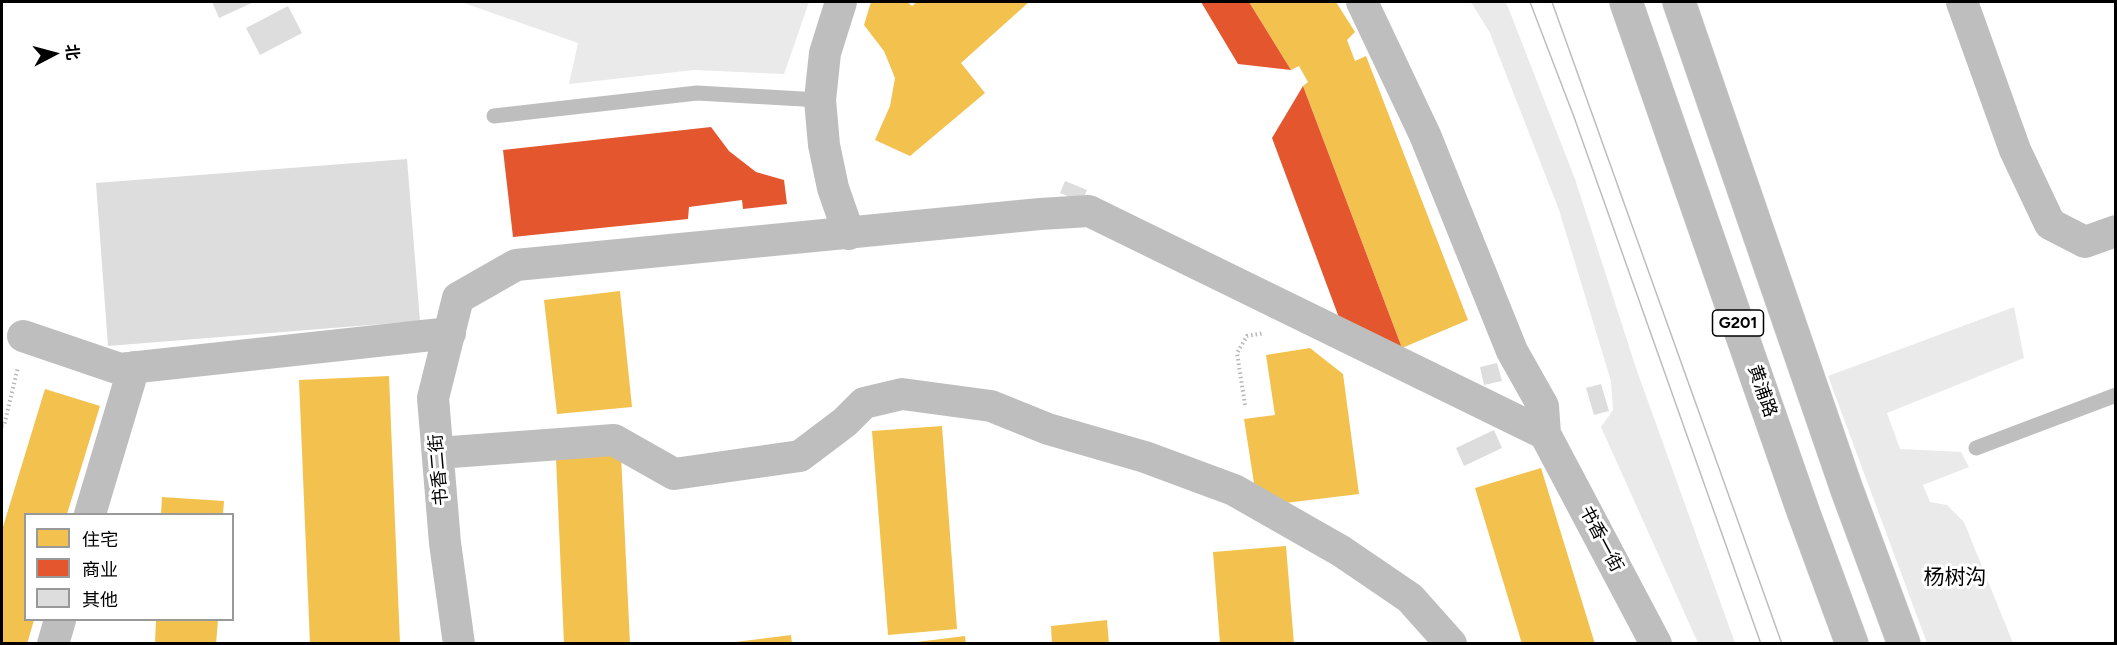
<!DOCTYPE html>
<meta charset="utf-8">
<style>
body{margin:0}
#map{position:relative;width:2117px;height:645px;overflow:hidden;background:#fff;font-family:Figtree,"Noto Sans SC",sans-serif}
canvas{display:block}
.frame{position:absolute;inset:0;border:3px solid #000;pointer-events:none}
.legend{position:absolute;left:24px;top:513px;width:210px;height:108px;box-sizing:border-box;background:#fff;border:2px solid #999;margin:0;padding:8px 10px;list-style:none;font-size:18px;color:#000}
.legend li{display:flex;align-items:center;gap:12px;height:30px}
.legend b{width:30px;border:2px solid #999}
.north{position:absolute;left:24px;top:24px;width:60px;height:60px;-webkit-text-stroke:4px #fff;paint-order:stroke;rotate:84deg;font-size:16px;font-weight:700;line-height:24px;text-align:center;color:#000}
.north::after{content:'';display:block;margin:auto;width:21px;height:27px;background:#000;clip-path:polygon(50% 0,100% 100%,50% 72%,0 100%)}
</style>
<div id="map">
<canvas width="2117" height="645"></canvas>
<div class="frame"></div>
<ul class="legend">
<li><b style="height:16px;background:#f2c14e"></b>住宅</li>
<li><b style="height:16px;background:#e4572e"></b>商业</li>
<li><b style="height:16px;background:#ddd"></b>其他</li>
</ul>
<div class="north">北</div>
</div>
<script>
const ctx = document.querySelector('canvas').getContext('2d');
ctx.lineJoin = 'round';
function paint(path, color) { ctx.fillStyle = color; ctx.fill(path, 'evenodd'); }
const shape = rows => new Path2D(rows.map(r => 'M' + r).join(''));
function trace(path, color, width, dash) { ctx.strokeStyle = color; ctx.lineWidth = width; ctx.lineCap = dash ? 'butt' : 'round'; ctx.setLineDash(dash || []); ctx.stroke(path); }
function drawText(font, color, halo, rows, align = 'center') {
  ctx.font = font + ' Figtree,"Noto Sans SC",sans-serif'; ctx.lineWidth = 6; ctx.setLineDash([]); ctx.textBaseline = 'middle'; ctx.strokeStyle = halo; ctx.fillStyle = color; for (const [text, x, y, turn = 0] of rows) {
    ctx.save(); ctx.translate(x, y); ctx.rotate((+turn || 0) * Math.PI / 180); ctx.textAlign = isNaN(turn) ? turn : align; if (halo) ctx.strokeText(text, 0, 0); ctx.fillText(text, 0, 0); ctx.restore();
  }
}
paint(shape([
 [461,2,809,2,784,74,694,70,569,84,578,43],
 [1471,2,1506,2,1575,179,1637,371,1735,643,1698,643,1601,427,1613,410,1611,381,1559,210,1490,33],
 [2014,307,2024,358,1887,413,1900,449,1961,452,1969,467,1923,485,1930,502,1947,505,1964,522,2013,643,1927,643,1828,376]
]), '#eaeaea');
paint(shape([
 [871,2,907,2,912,6,917,2,1029,2,961,63,985,93,910,156,875,140,890,106,895,78,884,51,864,25],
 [1249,2,1336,2,1355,32,1347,40,1355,61,1366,56,1468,320,1402,348,1303,86,1308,82,1299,66,1291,70],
 [620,291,632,407,557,414,544,300],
 [1310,348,1343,374,1359,494,1285,503,1254,483,1244,419,1275,415,1266,355],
 [389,376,400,644,310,644,299,380],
 [45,389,100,406,67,514,26,514,26,620,34,620,27,644,2,644,2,530],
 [942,426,957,629,888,635,872,431],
 [621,455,630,644,564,644,556,458],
 [1541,468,1595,644,1522,644,1475,488],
 [162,497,224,501,223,514,161,514],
 [1286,546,1294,644,1220,644,1213,552],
 [156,620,218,620,216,644,155,644],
 [1107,620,1109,644,1052,644,1051,626],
 [791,635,792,644,736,644,736,642],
 [965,636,966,644,917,644,917,642]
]), '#f2c14e');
paint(shape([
 [1201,2,1249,2,1291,70,1238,64],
 [1303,86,1402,348,1341,323,1272,138],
 [711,127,729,151,756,172,784,180,787,204,743,209,742,200,689,207,688,219,513,237,503,150]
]), '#e4572e');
paint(shape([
 [212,2,254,2,219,18],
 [288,6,302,33,260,55,246,28],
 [407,159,420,321,108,346,96,183],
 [1065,181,1087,190,1082,202,1060,193],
 [1497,363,1502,381,1484,385,1480,367],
 [1601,384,1609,411,1594,415,1586,388],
 [1494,430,1502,448,1464,466,1456,448]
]), '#ddd');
const trunk = shape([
 [1626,2,1803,511,1852,644],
 [1679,2,1847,490,1904,644]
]);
trace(trunk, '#dbdbdb', 34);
trace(shape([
 [1245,405,1237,353,1247,336,1264,333],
 [2,426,4,426,18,367]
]), '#b8b8b8', 4, [1.5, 3]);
trace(shape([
 [494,116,697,93,820,100],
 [1976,448,2116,395]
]), '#bebebe', 15);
trace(shape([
 [841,2,825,53,820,100,824,145,833,188,849,234],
 [1362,2,1425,135,1512,351,1543,406,1545,434,1656,644],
 [1962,2,2015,150,2050,224,2085,242,2116,231],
 [23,336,120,369,450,333],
 [438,453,614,440,674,474,800,456,845,422,864,403,902,394,991,406,1048,429,1145,457,1234,490,1341,551,1410,598,1451,644],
 [90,514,134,367],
 [53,644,60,620],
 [459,644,445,543,433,398,458,298,516,265,1040,214,1089,211,1545,434]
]), '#bebebe', 32);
trace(trunk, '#bdbdbd', 33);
trace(shape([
 [1530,2,1574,117,1761,644],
 [1552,2,1782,644]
]), '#bdbdbd', 1.5);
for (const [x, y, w] of [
 [1738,323,51]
]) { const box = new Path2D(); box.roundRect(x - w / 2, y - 13, w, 26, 4.5); ctx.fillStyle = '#fff'; ctx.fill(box); trace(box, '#000', 1.5); }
drawText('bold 16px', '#000', null, [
 ["G201",1738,323]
]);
drawText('18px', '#000', '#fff', [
 ["黄浦路",1762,391,71],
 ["书香二街",439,470,-95],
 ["书香一街",1601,539,62]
]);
drawText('21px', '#000', '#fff', [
 ["杨树沟",1955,578]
]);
</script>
